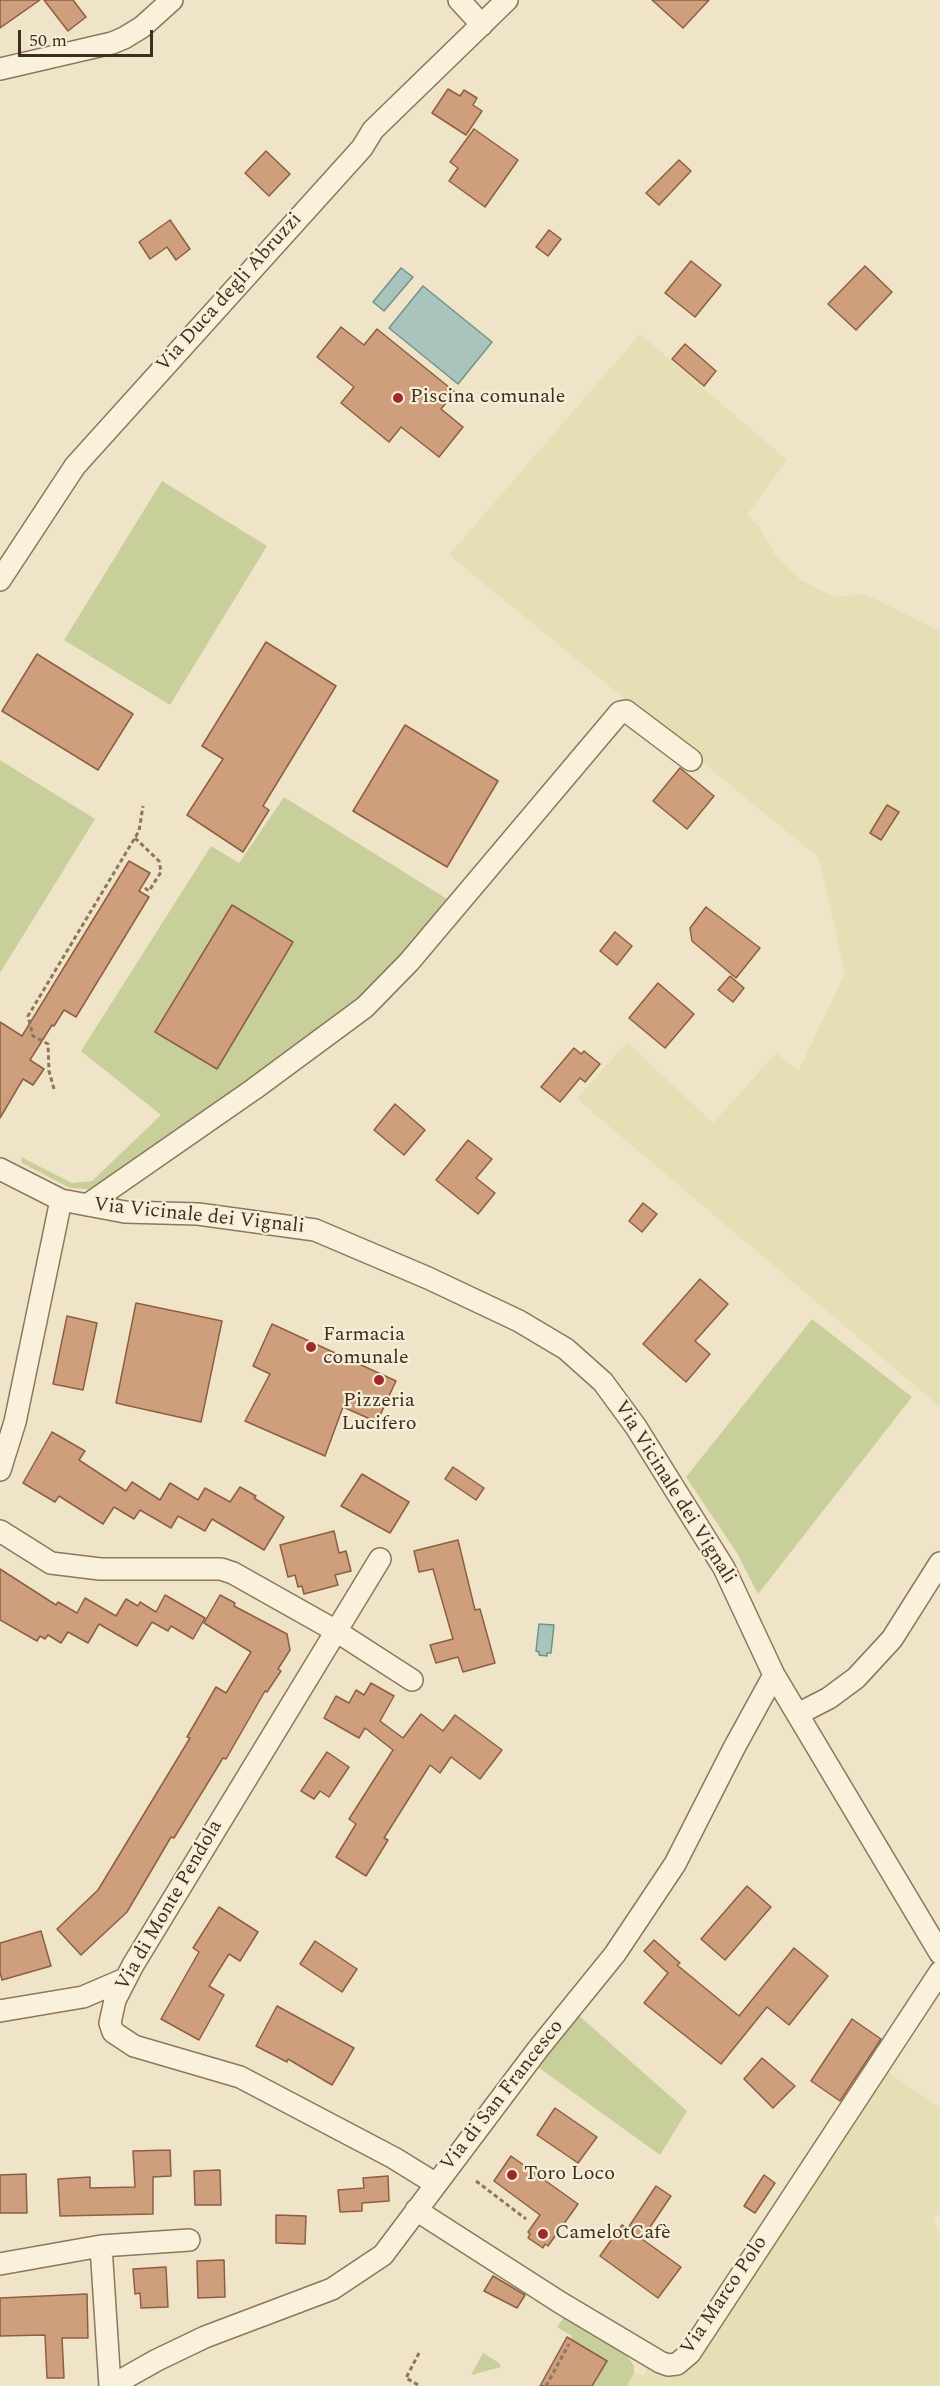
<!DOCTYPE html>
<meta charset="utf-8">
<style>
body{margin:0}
#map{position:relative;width:940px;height:2386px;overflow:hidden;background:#f0e4c8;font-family:Spectral,serif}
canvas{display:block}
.scale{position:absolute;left:18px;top:30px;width:135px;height:27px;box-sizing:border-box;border:3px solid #3d2e20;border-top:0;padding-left:8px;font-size:18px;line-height:21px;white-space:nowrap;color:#3d2e20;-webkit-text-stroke:4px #f7eed8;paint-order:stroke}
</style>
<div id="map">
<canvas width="940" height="2386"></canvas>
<div class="scale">50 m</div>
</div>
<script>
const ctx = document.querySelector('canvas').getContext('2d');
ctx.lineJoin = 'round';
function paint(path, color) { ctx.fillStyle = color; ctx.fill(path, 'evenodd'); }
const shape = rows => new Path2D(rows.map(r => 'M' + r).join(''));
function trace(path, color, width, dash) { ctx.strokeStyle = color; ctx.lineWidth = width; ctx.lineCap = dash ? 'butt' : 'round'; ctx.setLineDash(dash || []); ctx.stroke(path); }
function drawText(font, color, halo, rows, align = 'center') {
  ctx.font = font + ' Spectral,serif'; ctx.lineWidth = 4.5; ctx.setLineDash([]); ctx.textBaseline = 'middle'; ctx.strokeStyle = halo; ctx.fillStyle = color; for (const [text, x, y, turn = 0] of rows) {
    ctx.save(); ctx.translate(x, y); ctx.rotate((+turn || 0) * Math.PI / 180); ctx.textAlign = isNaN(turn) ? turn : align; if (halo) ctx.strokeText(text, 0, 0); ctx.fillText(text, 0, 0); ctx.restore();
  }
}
paint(shape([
 [640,334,787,460,747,515,759,526,775,555,801,580,834,597,865,594,940,631,940,1407,577,1099,627,1042,713,1123,776,1053,799,1070,845,973,819,858,449,555],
 [884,2070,940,2107,940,2214,933,2218,940,2237,940,2386,627,2386,634,2373,644,2376,648,2368,672,2372]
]), '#e6deb5');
paint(shape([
 [162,481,267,546,170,705,64,640],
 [0,760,95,819,0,973],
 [284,797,452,902,353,1008,101,1190,70,1188,22,1163,21,1157,72,1183,92,1181,161,1115,81,1051,211,846,239,863],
 [812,1319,912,1397,758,1594,737,1553,686,1477],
 [577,2014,687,2111,660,2155,535,2065],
 [564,2317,624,2351,634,2366,634,2373,627,2386,592,2386,606,2360,570,2339,572,2336,557,2327],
 [483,2353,499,2363,501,2367,471,2375]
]), '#c9cf9b');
const water = shape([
 [401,268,413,277,384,311,373,302,401,268],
 [423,286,492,342,458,384,389,328,423,286],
 [539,1624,554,1625,551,1653,547,1653,547,1656,539,1655,539,1652,536,1651,539,1624]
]);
paint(water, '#a9c4bc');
trace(water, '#6f938a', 1.5);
const building = shape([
 [0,0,40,0,0,28,0,0],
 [44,0,73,0,86,17,68,31,44,0],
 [652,0,709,0,683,28,652,0],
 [448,89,460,96,464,90,477,98,473,105,482,111,466,135,432,113,448,89],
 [474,129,518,160,485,207,449,181,458,168,450,162,474,129],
 [266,151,290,174,269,196,245,173,266,151],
 [679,160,691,171,659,205,646,193,679,160],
 [170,220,190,249,176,260,167,247,150,259,139,242,170,220],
 [549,230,561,239,548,256,536,247,549,230],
 [691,261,721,285,695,317,665,293,691,261],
 [865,266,892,292,856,330,828,304,865,266],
 [341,327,364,345,377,329,455,392,441,409,463,427,439,457,401,427,389,442,341,403,354,387,317,357,341,327],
 [685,344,716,371,704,386,672,359,685,344],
 [266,642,336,686,263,806,269,810,243,852,187,815,223,759,202,746,266,642],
 [37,654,133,714,98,770,2,711,37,654],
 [405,725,498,781,447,867,353,811,405,725],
 [680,768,714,796,687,829,653,801,680,768],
 [887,805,899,812,881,840,870,833,887,805],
 [129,861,150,873,139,891,149,897,76,1017,64,1010,54,1026,52,1025,30,1060,44,1069,33,1085,23,1079,0,1118,0,1022,22,1036,129,861],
 [232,905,293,942,217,1069,155,1032,232,905],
 [706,907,760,948,736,978,692,941,690,928,706,907],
 [615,932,632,946,617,965,600,951,615,932],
 [730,976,744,988,733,1002,718,990,730,976],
 [658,983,694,1014,665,1048,629,1018,658,983],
 [574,1048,581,1054,584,1051,600,1064,585,1082,580,1078,560,1102,541,1087,574,1048],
 [395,1104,425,1130,404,1155,374,1130,395,1104],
 [468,1140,492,1159,476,1178,495,1193,478,1214,436,1180,468,1140],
 [643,1203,657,1214,642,1232,629,1221,643,1203],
 [700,1279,728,1304,695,1341,710,1354,686,1382,643,1344,700,1279],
 [136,1303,222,1321,201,1422,116,1403,136,1303],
 [67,1316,97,1323,83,1390,53,1384,67,1316],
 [272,1324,396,1381,377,1422,343,1407,325,1456,245,1421,270,1374,253,1366,272,1324],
 [52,1432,85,1451,79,1460,126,1491,132,1482,160,1500,170,1483,198,1500,205,1488,230,1502,240,1487,256,1496,254,1498,284,1517,264,1550,212,1519,205,1531,178,1516,171,1528,140,1510,134,1519,114,1507,103,1524,59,1496,55,1502,23,1483,52,1432],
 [453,1467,484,1488,476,1500,445,1479,453,1467],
 [362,1474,409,1502,390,1533,341,1506,362,1474],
 [334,1531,339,1553,346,1551,351,1571,335,1575,338,1585,304,1594,302,1586,298,1587,295,1575,288,1577,280,1545,334,1531],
 [458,1540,475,1610,480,1609,495,1663,463,1672,458,1657,436,1663,430,1645,453,1639,433,1569,419,1572,414,1551,458,1540],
 [0,1569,56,1605,58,1602,77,1613,85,1598,116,1616,126,1599,138,1606,140,1602,156,1612,165,1595,205,1618,193,1639,171,1626,168,1631,152,1622,137,1646,99,1624,88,1643,68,1632,61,1643,48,1635,45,1639,40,1636,37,1641,0,1620,0,1569],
 [220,1595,235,1603,234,1606,287,1634,290,1650,278,1669,281,1671,267,1692,265,1691,226,1759,223,1758,174,1838,171,1837,127,1912,81,1955,57,1929,98,1890,190,1738,187,1737,216,1687,226,1693,251,1652,204,1623,220,1595],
 [371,1683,394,1696,380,1721,403,1738,421,1714,443,1731,455,1715,502,1750,480,1779,451,1757,440,1773,430,1765,384,1838,388,1840,366,1876,336,1857,356,1824,349,1819,393,1750,365,1728,359,1738,324,1718,336,1696,349,1703,356,1690,364,1695,371,1683],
 [327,1752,349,1767,329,1797,320,1791,314,1799,301,1791,327,1752],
 [747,1886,771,1907,725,1960,701,1939,747,1886],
 [219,1907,258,1932,240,1961,229,1954,209,1986,224,1995,199,2040,161,2019,199,1952,193,1948,219,1907],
 [41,1931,51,1966,2,1980,0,1972,0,1943,41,1931],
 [654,1940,680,1963,677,1965,739,2016,794,1948,828,1976,789,2025,767,2007,721,2064,644,2003,668,1973,644,1951,654,1940],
 [315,1941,357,1969,342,1992,300,1964,315,1941],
 [277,2006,354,2048,332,2085,288,2059,287,2062,256,2046,277,2006],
 [852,2019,881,2039,840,2101,811,2081,852,2019],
 [762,2058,795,2086,773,2108,744,2079,762,2058],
 [555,2108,597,2137,578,2163,537,2135,555,2108],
 [170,2150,171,2176,153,2177,153,2214,60,2216,58,2179,90,2177,90,2188,135,2187,133,2151,170,2150],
 [511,2156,578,2204,548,2246,545,2244,543,2248,528,2238,530,2234,528,2232,540,2215,494,2181,511,2156],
 [220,2170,221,2205,195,2205,194,2171,220,2170],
 [26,2174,27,2213,0,2213,0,2175,26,2174],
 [764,2175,775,2183,755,2213,744,2206,764,2175],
 [388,2176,389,2201,362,2203,362,2211,340,2212,338,2190,364,2188,363,2178,388,2176],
 [656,2186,671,2196,642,2239,681,2267,658,2298,600,2256,622,2225,628,2228,656,2186],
 [276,2215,306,2216,305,2244,276,2243,276,2215],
 [224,2260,225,2297,198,2298,197,2261,224,2260],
 [166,2267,168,2307,141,2308,140,2293,135,2294,133,2269,166,2267],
 [493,2276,525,2295,517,2308,484,2291,493,2276],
 [87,2294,88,2338,62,2338,64,2378,47,2378,45,2335,0,2336,0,2298,87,2294],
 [567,2337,607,2361,592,2386,540,2386,567,2337]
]);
paint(building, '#cf9f7d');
trace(building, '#8d5f41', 1.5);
const minor = shape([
 [459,0,482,25],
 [0,69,112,43,124,38,142,27,172,0],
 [0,580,75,466,362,148,373,130,507,0],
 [0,1169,61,1200,125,1212,198,1214,315,1230,428,1278,519,1321,566,1349,603,1382,636,1427,724,1568,774,1675,940,1953],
 [87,1205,254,1089,365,1007,409,962,620,712,626,711,691,760],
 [0,1470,15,1422,61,1200],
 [0,1531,51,1563,100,1569,221,1569,233,1573,336,1631,412,1680],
 [380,1559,133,1965,115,2000,110,2023,113,2032,134,2046,240,2077,394,2158,436,2184],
 [798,1714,829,1698,856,1678,892,1639,940,1563],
 [0,2011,83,1997,125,1979],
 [416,2210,561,2303,660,2362,668,2365,677,2364,690,2353,940,1972],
 [101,2246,110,2386],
 [0,2264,101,2246,189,2240],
 [111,2386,157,2360,205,2337,332,2289,383,2255,538,2049,615,1954,675,1864,734,1748,774,1675]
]);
trace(minor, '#8d765c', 24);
trace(shape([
 [135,838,159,861,161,872,149,891,142,886],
 [54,1089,49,1071,48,1044,33,1036,28,1016,139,831,143,806],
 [476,2181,526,2219],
 [419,2353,406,2378,420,2386],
 [546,2386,569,2344]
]), '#8d765c', 3, [4.5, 3]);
trace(minor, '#faf1dc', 21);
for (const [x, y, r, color] of [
 [398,398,6,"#9e2a2b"],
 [311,1347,6,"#9e2a2b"],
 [379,1380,6,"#9e2a2b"],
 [512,2175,6,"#9e2a2b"],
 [543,2234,6,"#9e2a2b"]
]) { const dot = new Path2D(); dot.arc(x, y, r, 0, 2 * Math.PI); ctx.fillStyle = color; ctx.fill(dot); trace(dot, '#f7eed8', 2); }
drawText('20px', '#3d2e20', '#f7eed8', [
 ["Via Duca degli Abruzzi",230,293,-48],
 ["Via Vicinale dei Vignali",199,1217,6],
 ["Via Vicinale dei Vignali",674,1493,58],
 ["Via di Monte Pendola",170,1906,-60],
 ["Via di San Francesco",503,2096,-52],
 ["Via Marco Polo",725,2296,-56]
]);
drawText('20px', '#3d2e20', '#f7eed8', [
 ["Piscina comunale",410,398],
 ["Farmacia",323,1336],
 ["comunale",323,1359],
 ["Pizzeria",379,1402,"center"],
 ["Lucifero",379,1425,"center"],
 ["Toro Loco",524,2175],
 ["CamelotCafè",555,2234]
], 'left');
</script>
